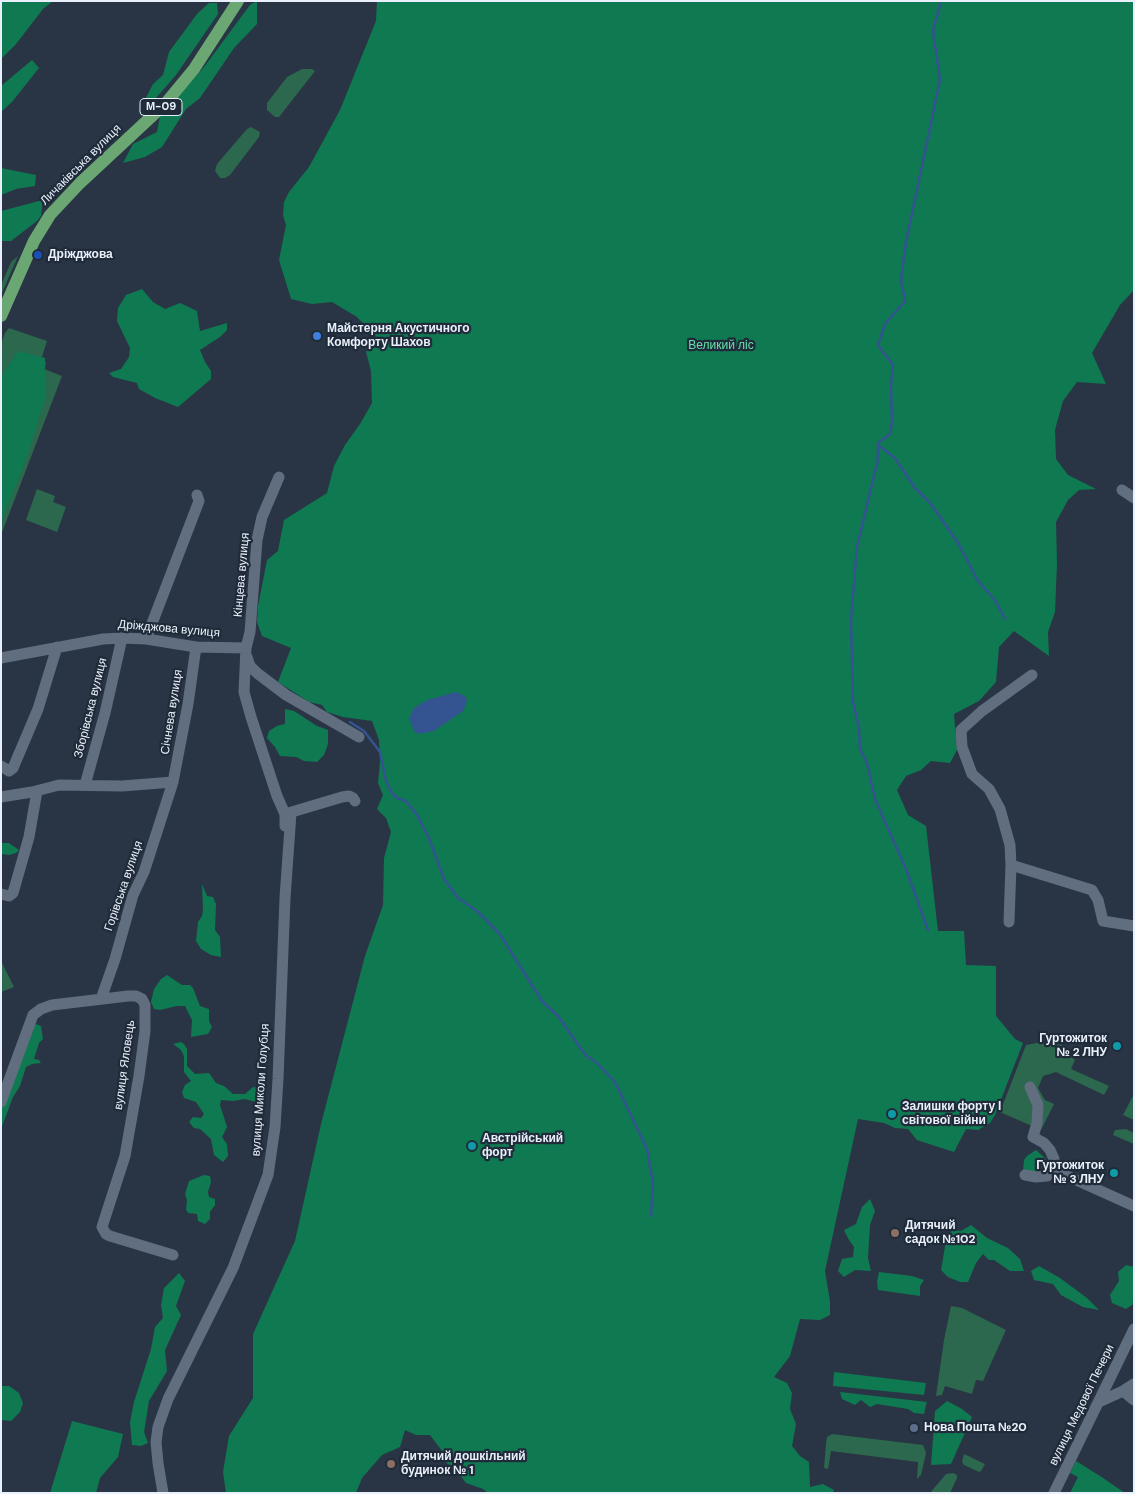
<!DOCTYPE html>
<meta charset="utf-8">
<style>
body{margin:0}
#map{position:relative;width:1135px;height:1494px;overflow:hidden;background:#293545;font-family:"DM Sans",sans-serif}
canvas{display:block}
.frame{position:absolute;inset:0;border:2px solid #e9f0fb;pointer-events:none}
</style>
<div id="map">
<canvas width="1135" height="1494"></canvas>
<div class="frame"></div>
</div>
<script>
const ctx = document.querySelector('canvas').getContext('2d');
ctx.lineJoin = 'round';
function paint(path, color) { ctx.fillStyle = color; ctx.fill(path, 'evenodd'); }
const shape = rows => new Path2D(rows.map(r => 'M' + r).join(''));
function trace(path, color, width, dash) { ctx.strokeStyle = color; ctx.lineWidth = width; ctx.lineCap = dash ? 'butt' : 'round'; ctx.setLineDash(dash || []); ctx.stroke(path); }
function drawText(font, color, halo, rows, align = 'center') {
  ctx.font = font + ' "DM Sans",sans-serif'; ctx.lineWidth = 4.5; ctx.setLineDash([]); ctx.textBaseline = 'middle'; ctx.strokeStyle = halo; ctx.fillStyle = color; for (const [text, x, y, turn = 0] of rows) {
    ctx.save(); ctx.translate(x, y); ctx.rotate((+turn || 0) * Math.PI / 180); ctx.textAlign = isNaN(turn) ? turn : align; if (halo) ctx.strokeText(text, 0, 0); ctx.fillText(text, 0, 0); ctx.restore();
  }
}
paint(shape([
 [302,69,312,69,315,71,279,117,275,117,267,110,267,103,287,77],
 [251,127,260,132,259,137,230,175,225,178,220,178,215,171,217,164,247,129],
 [18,256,1,295,1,285,8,269,11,262],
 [9,328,47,341,41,360,46,362,44,369,62,376,1,535,1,344,5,333],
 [37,489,55,496,53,502,66,507,57,532,26,520],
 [1,961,14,987,1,992],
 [1042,1042,1062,1045,1075,1060,1071,1069,1109,1086,1104,1095,1056,1072,1043,1076,1038,1088,1045,1100,1054,1104,1041,1130,1000,1112,1026,1045],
 [1134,1094,1134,1120,1123,1115],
 [1126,1129,1134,1133,1134,1144,1113,1135,1115,1130],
 [951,1306,962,1308,1006,1330,983,1381,976,1380,972,1394,945,1386,942,1395,936,1396,944,1340],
 [832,1434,923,1445,926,1453,921,1475,917,1479,918,1462,831,1451,828,1469,824,1468,826,1444,827,1437],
 [964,1454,985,1464,981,1471,979,1472,964,1465,962,1462],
 [953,1473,957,1475,957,1478,950,1493,930,1493,946,1474]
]), '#2c684d');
paint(shape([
 [1,1,53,1,43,9,16,44,1,59],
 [257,1,257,24,234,48,200,98,186,109,162,147,145,157,123,163,133,144,157,132,160,116,204,67,250,5],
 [377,1,1134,1,1134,290,1120,305,1092,353,1106,384,1077,382,1063,401,1055,430,1056,459,1068,475,1096,489,1079,490,1068,500,1056,522,1057,563,1055,612,1048,632,1049,656,1014,631,999,647,996,682,979,701,954,714,957,750,950,763,931,761,921,770,906,776,897,790,908,815,926,826,938,931,964,931,966,965,996,966,996,1016,1015,1039,1023,1043,995,1115,990,1123,978,1130,966,1129,954,1152,917,1140,908,1129,895,1128,884,1123,858,1119,825,1271,830,1301,830,1315,820,1320,800,1319,790,1356,774,1377,787,1383,792,1393,790,1409,796,1424,792,1446,800,1456,809,1462,810,1487,823,1484,834,1490,833,1493,488,1493,483,1489,466,1483,456,1470,444,1461,442,1451,430,1435,416,1435,405,1430,400,1447,382,1455,362,1478,356,1493,226,1493,223,1472,229,1436,253,1398,253,1334,295,1241,321,1124,365,956,383,905,384,858,391,832,386,818,377,809,383,795,378,783,380,762,379,740,372,721,343,717,327,712,322,705,309,702,278,682,291,648,262,636,257,622,258,606,267,560,278,551,284,520,327,493,334,466,345,445,360,424,372,403,371,371,366,352,376,337,357,317,332,302,312,304,291,299,279,260,286,225,283,215,284,202,289,192,309,167,340,110,376,21],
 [209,3,217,3,218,14,176,75,156,98,138,113,153,84,163,75,169,52,197,14],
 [32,60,39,68,12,102,1,112,1,86],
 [1,168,36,175,35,186,16,189,1,195],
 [43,200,41,216,37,221,11,241,1,241,1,211],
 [142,289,153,302,165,309,180,303,197,311,200,331,227,323,227,330,220,337,200,350,205,362,211,371,211,379,178,407,155,398,139,389,137,383,113,377,109,373,121,369,129,357,130,348,117,321,118,308,126,295],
 [18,351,45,358,46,396,24,465,1,521,1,377],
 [285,709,294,711,317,726,328,730,328,744,324,755,317,762,304,761,296,757,280,756,275,747,267,738,269,731,277,726,285,724],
 [1,843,9,843,19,850,16,853,9,855,1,854],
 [202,884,207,896,213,897,216,904,215,930,220,937,221,957,211,955,201,949,196,941,198,922,202,916,203,909],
 [167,975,182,985,190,985,193,988,200,1006,209,1009,209,1021,212,1027,208,1034,191,1037,192,1020,185,1006,177,1006,160,1010,154,1009,151,1002,154,989,161,979],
 [36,1024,41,1026,43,1039,39,1043,34,1059,39,1060,41,1063,32,1064,26,1067,20,1086,13,1097,1,1129,1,1104,32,1027],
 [181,1042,184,1044,187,1049,187,1066,195,1074,209,1073,216,1083,224,1086,233,1094,245,1094,253,1087,259,1088,263,1092,262,1102,256,1102,245,1099,233,1101,221,1100,220,1105,227,1127,222,1137,227,1144,228,1156,223,1162,214,1155,211,1139,200,1129,194,1128,189,1122,193,1117,201,1118,204,1114,196,1102,184,1098,182,1092,185,1085,191,1081,184,1072,184,1056,181,1050,173,1044],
 [1036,1150,1046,1159,1038,1173,1023,1171,1024,1160,1027,1156],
 [204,1175,210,1176,211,1182,208,1192,209,1197,215,1199,215,1205,210,1212,210,1219,205,1224,198,1221,197,1214,188,1213,186,1209,187,1200,185,1194,189,1181],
 [870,1199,875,1211,870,1225,868,1258,871,1271,855,1270,844,1277,838,1271,842,1259,853,1257,854,1247,849,1240,844,1230,856,1224,862,1207],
 [971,1225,987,1238,1008,1248,1020,1259,1024,1271,1010,1271,994,1260,989,1260,983,1254,976,1263,968,1282,960,1282,948,1277,941,1270,946,1241,952,1230,961,1231],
 [1126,1265,1134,1267,1134,1300,1132,1305,1126,1309,1112,1303,1110,1295,1119,1281,1118,1272],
 [1039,1266,1060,1278,1087,1298,1099,1310,1083,1307,1061,1295,1053,1284,1034,1280,1031,1271],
 [879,1272,912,1276,924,1280,920,1286,920,1296,878,1290,877,1282],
 [179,1273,185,1281,176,1306,181,1315,165,1350,167,1371,149,1401,144,1432,148,1443,141,1446,132,1445,130,1422,134,1402,151,1349,155,1327,163,1318,161,1305,164,1288],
 [834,1372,926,1383,924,1395,833,1386],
 [1,1386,9,1386,19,1393,23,1403,20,1412,11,1421,1,1420],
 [840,1392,910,1400,927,1402,926,1405,924,1414,914,1413,908,1409,877,1404,870,1407,861,1400,855,1405,842,1399],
 [947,1401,962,1409,972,1417,951,1464,931,1465,935,1411],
 [72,1421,123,1434,118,1457,100,1478,96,1493,50,1493],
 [1076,1461,1100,1476,1125,1493,1070,1493,1078,1477,1070,1473]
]), '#0f7952');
paint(shape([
 [456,692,465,696,467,701,463,711,434,731,419,734,414,731,409,718,414,708,427,700]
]), '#335391');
trace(shape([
 [878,445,895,458,915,488,931,504,958,543,978,581,995,600,1005,619],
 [350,722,364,731,374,744,380,752,386,781,392,793,397,798,406,801,417,815,429,838,444,879,458,898,477,911,499,933,542,1001,558,1016,586,1056,596,1062,615,1082,647,1149,653,1183,651,1216],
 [928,930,906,869,875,799,867,763,860,749,859,728,853,702,851,620,857,547,878,459,878,443,890,434,892,422,891,385,893,365,878,345,885,324,905,301,901,280,906,242,940,80,933,31,941,1]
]), '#335391', 2.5);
trace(shape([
 [279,477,262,517,257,540,250,632,246,648,244,692,251,717,277,796,285,814,285,826],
 [1122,490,1134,498],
 [146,639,199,501,197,495],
 [247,657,250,666,257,673,286,695,359,737],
 [1,658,103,639,122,638,146,639,196,647,246,648],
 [1032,675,982,711,961,730,962,747,972,774,989,789,1000,809,1010,845,1011,865,1092,890,1098,900,1103,921,1134,926],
 [1,766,9,771,13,768,38,709,57,647],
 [85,785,105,713,122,638],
 [1,797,32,792,59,785,122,786,173,782],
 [285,814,342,797,349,796,353,798,355,801],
 [1,894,9,896,13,893,29,837,37,791],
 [1009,922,1011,865],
 [101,999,115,959,133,895,144,872,173,782,188,704,196,647],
 [1030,1087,1038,1105,1037,1123,1033,1137,1044,1143,1050,1150,1054,1159,1054,1170],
 [1,1102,33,1015,41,1009,52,1005,128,996,136,996,142,999,145,1005,145,1031,139,1076,125,1156,102,1227,106,1234,110,1236,173,1255],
 [1025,1175,1036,1177,1047,1176,1054,1170,1134,1206],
 [1123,1391,1134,1400],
 [1099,1402,1123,1391,1134,1384],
 [163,1493,158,1463,156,1442,158,1427,168,1399,233,1268,268,1175,275,1127,278,1079,285,898,291,813],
 [1054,1493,1134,1329]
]), '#616e80', 11);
trace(shape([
 [1,316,34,241,50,215,80,183,165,104,194,69,238,1]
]), '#6ba772', 12);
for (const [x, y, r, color] of [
 [38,255,5,"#1a4fb4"],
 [317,336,5,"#3f7fe0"],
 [1117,1046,5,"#0f9aa8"],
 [892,1114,5,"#0f9aa8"],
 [472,1146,5,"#0f9aa8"],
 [1114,1173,5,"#0f9aa8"],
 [895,1233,5,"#8d6e63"],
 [914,1428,5,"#5c6f8a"],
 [391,1464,5,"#8d6e63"]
]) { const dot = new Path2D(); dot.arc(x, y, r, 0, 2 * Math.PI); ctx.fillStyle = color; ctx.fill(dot); trace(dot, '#202b3a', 2); }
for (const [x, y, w] of [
 [161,107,42]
]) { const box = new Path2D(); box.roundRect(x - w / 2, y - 8.5, w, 17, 4); ctx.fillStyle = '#202b3a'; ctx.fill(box); trace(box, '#e9f0fb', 1); }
drawText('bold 11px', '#e9f0fb', null, [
 ["М-09",161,107]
]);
drawText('12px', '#e9f0fb', '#202b3a', [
 ["Личаківська вулиця",81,165,-45],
 ["Кінцева вулиця",242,575,-85],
 ["Дріжджова вулиця",169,629,5],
 ["Зборівська вулиця",91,708,-76],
 ["Січнева вулиця",172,712,-81],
 ["Горівська вулиця",124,886,-71],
 ["вулиця Яловець",125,1065,-82],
 ["вулиця Миколи Голубця",261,1090,-86],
 ["вулиця Медової Печери",1082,1405,-64]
]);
drawText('bold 12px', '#e9f0fb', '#202b3a', [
 ["Дріжджова",48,255],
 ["Майстерня Акустичного",327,329],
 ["Комфорту Шахов",327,343],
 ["Гуртожиток",1107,1039,"right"],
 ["№ 2 ЛНУ",1107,1053,"right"],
 ["Залишки форту І",902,1107],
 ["світової війни",902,1121],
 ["Австрійський",482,1139],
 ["форт",482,1153],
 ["Гуртожиток",1104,1166,"right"],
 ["№ 3 ЛНУ",1104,1180,"right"],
 ["Дитячий",905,1226],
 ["садок №102",905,1240],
 ["Нова Пошта №20",924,1428],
 ["Дитячий дошкільний",401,1457],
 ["будинок № 1",401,1471]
], 'left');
drawText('12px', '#64e1a9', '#202b3a', [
 ["Великий ліс",721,346]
]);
</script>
